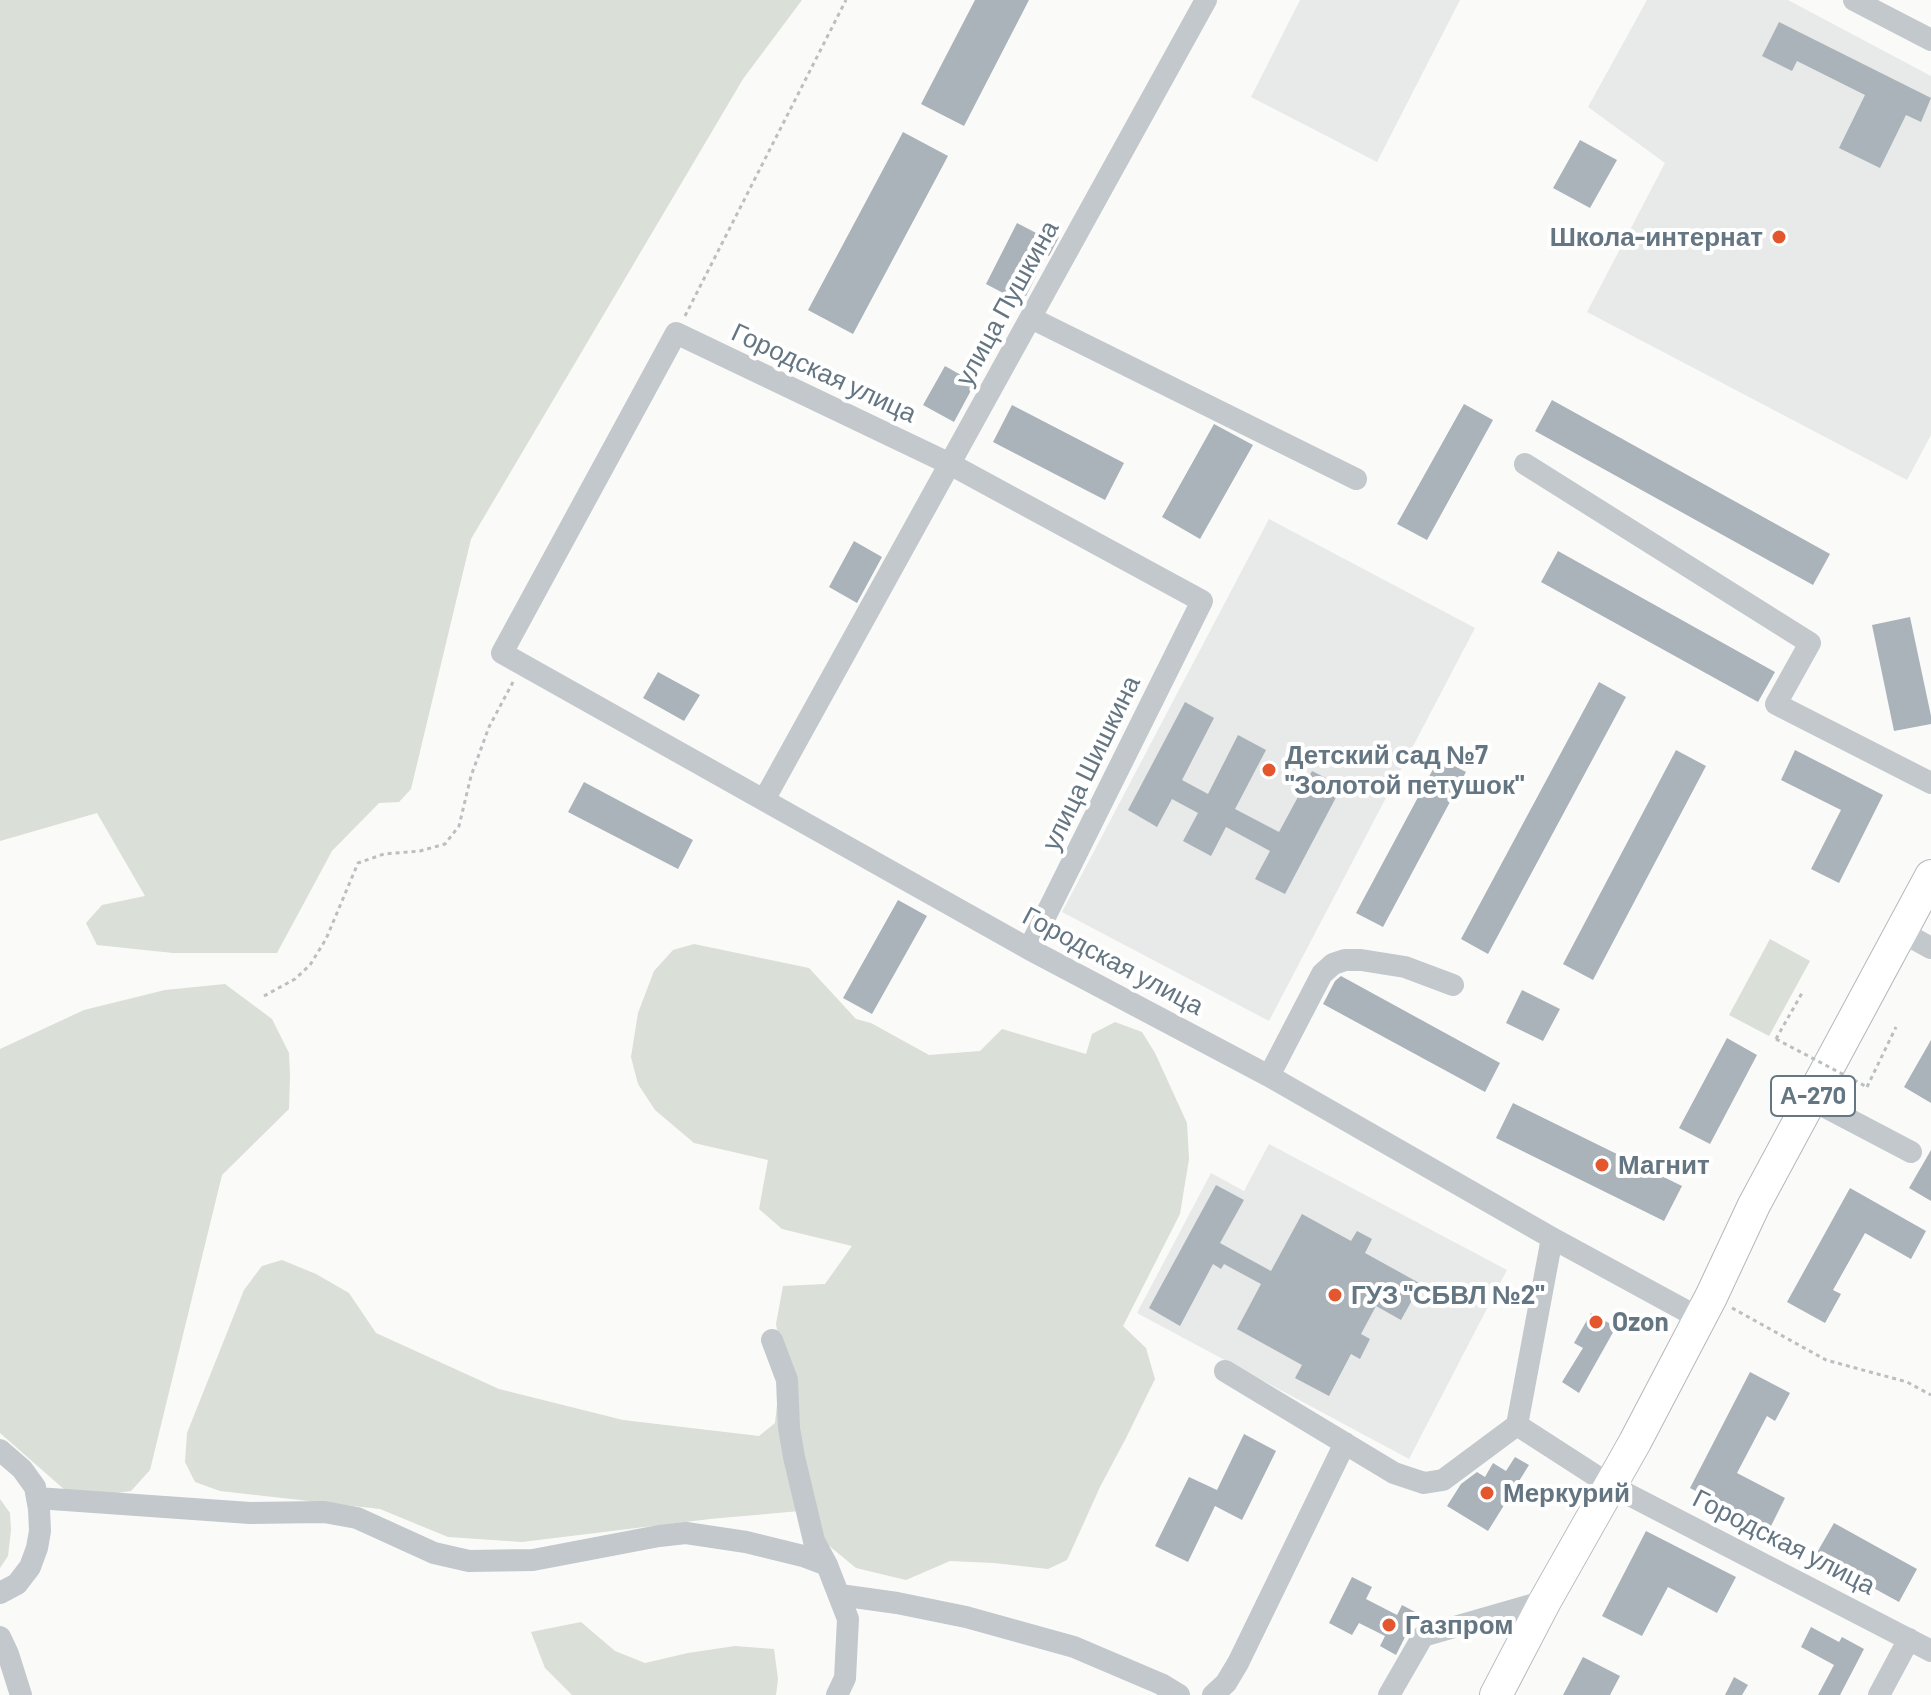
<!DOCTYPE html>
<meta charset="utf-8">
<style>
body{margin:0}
canvas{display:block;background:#fafaf8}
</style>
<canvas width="1931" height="1695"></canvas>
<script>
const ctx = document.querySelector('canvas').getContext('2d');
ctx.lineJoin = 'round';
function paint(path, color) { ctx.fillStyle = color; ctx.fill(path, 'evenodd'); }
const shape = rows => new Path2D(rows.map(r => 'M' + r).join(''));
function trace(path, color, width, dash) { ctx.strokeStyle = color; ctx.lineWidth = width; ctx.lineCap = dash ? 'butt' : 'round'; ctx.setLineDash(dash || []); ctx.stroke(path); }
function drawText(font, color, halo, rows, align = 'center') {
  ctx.font = font + ' Barlow,sans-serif'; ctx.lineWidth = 8; ctx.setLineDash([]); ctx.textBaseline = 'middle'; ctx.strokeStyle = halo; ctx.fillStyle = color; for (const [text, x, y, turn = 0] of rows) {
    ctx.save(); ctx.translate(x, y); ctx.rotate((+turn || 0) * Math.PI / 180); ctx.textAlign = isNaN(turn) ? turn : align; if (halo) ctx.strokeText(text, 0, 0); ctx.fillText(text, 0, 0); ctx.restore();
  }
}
paint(shape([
 [1300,0,1460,0,1377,162,1251,97],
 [1647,0,1788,0,1931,76,1931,435,1907,480,1587,312,1665,163,1588,107],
 [1269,519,1475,628,1269,1021,1062,912],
 [1269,1144,1507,1270,1409,1459,1137,1313,1211,1173,1244,1191]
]), '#e8e9e9');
paint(shape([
 [0,0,802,0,743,79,471,539,411,789,399,802,379,803,332,851,277,953,173,953,97,945,86,923,102,905,145,896,97,813,0,841],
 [1770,939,1810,961,1769,1036,1729,1015],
 [694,944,809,968,856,1019,871,1023,929,1055,980,1051,1002,1029,1086,1054,1092,1034,1115,1022,1142,1032,1155,1053,1187,1123,1189,1159,1180,1214,1123,1326,1146,1348,1155,1379,1126,1438,1100,1487,1067,1560,1048,1569,994,1563,950,1561,906,1580,856,1568,822,1540,800,1511,710,1519,522,1542,448,1537,380,1509,220,1491,195,1482,185,1462,187,1433,244,1290,262,1266,282,1260,316,1274,349,1293,376,1333,499,1389,623,1420,759,1436,775,1423,782,1359,776,1324,783,1286,825,1284,852,1246,782,1229,759,1209,768,1160,694,1143,655,1110,638,1084,631,1057,638,1013,654,971,673,950],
 [225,984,272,1019,289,1053,290,1076,289,1109,222,1175,150,1470,131,1491,103,1495,66,1491,0,1433,0,1049,84,1010,165,990],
 [0,1499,10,1513,11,1530,8,1556,0,1568],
 [581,1622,615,1651,645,1663,688,1653,735,1646,774,1649,778,1679,776,1695,572,1695,545,1668,531,1632]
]), '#dadfd7');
paint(shape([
 [975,0,1029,0,964,126,921,104],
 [1779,22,1931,98,1921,122,1906,115,1880,168,1839,148,1865,95,1797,61,1792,71,1762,56],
 [903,132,948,156,853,334,808,310],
 [1580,140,1617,160,1590,208,1553,188],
 [1017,223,1042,236,1045,229,1059,237,1049,256,1047,255,1026,296,1009,287,1005,294,986,284],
 [945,366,975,383,954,422,923,405],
 [1552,400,1830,554,1813,585,1535,431],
 [1464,404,1493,420,1427,540,1397,524],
 [1012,405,1124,463,1105,500,993,442],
 [1214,424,1253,445,1200,539,1162,517],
 [854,541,882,557,857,603,829,587],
 [1558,551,1775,672,1758,702,1541,582],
 [1910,617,1931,716,1931,724,1894,731,1872,625],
 [658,672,700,695,684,721,643,698],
 [1599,682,1626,697,1488,954,1461,939],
 [1185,702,1214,718,1182,780,1208,794,1238,735,1266,750,1235,809,1279,832,1312,771,1342,786,1285,894,1255,879,1270,851,1226,827,1211,856,1183,841,1198,813,1172,799,1157,827,1128,810],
 [1676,750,1706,766,1593,980,1563,964],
 [1795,750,1883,795,1839,883,1811,869,1841,810,1781,780],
 [1439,758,1466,772,1383,927,1356,913],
 [584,782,693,840,678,869,568,812],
 [898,900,927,916,872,1014,843,998],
 [1341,976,1500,1063,1485,1092,1323,1004,1335,981],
 [1522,990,1560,1009,1543,1041,1506,1023],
 [1727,1038,1757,1055,1710,1144,1679,1128],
 [1931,1040,1931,1103,1904,1087],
 [1513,1103,1682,1186,1664,1221,1496,1138],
 [1931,1150,1931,1201,1909,1188],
 [1216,1185,1244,1200,1220,1243,1271,1271,1302,1214,1351,1241,1357,1231,1372,1239,1365,1253,1421,1284,1401,1320,1376,1306,1361,1334,1370,1339,1360,1359,1351,1354,1329,1396,1295,1378,1302,1365,1237,1329,1261,1284,1224,1264,1221,1269,1213,1264,1180,1326,1149,1308],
 [1850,1188,1926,1231,1911,1259,1865,1233,1833,1290,1841,1294,1825,1323,1787,1302],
 [1591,1313,1616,1327,1579,1393,1562,1382,1583,1348,1574,1343],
 [1750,1372,1790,1393,1775,1421,1767,1416,1737,1473,1785,1498,1769,1530,1690,1488],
 [1244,1434,1276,1451,1242,1520,1215,1506,1188,1562,1155,1546,1189,1477,1217,1490],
 [1515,1457,1529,1465,1488,1531,1447,1506,1461,1484,1477,1472,1485,1477,1493,1463,1506,1471],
 [1834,1523,1917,1569,1899,1602,1815,1556],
 [1646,1531,1736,1577,1717,1613,1668,1587,1642,1636,1602,1616],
 [1352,1577,1372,1587,1366,1599,1397,1615,1402,1605,1417,1613,1396,1655,1380,1646,1385,1636,1359,1623,1352,1635,1329,1623],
 [1811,1627,1839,1642,1842,1637,1864,1649,1840,1695,1818,1695,1834,1665,1801,1647],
 [1583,1657,1620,1676,1610,1695,1563,1695],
 [1734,1677,1748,1685,1742,1695,1725,1695]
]), '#aab3b9');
const highway = shape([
 [1496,1695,1545,1601,1635,1442,1711,1297,1754,1205,1931,876]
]);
trace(highway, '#b4b9bd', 34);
trace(shape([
 [685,316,846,0],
 [264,996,295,979,310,965,326,939,358,863,384,854,420,851,445,844,459,826,471,776,489,727,513,682],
 [1776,1039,1802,993],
 [1867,1087,1896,1027],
 [1732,1308,1826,1360,1907,1382,1931,1395]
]), '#bbbfc2', 3, [4, 4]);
trace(shape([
 [1854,0,1931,40],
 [1031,318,1356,479],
 [1525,464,1810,643,1776,704,1931,783],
 [764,800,1206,0],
 [1902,932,1931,948],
 [1029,949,1202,601,950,464,676,333,502,653,1029,949,1269,1076,1552,1238,1699,1318],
 [1269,1076,1322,974,1333,964,1345,960,1361,960,1405,967,1453,985],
 [1812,1100,1911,1152],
 [1552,1238,1517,1425,1610,1485,1931,1651],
 [772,1340,787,1380,789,1428,794,1457,814,1541,827,1565,848,1619,845,1678,837,1695],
 [1225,1371,1394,1473,1424,1483,1443,1480,1517,1425],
 [0,1450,22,1469,35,1487,39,1509,40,1531,37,1548,30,1567,17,1584,0,1593],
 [37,1498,250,1513,324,1512,357,1518,434,1553,469,1561,533,1560,659,1536,686,1533,746,1542,803,1556,827,1565],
 [840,1595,897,1603,966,1617,1074,1647,1161,1684,1179,1695],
 [0,1637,8,1654,21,1695],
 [1213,1695,1226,1683,1238,1663,1345,1443],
 [1389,1695,1423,1636,1545,1601],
 [1879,1695,1909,1639]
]), '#c3c8cc', 22);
trace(highway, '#fff', 32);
trace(shape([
 [1776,1039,1867,1087]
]), '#bbbfc2', 3, [4, 4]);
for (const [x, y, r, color] of [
 [1779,237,8,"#e4572e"],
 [1269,770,8,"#e4572e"],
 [1602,1165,8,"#e4572e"],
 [1335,1295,8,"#e4572e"],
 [1596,1322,8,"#e4572e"],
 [1487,1493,8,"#e4572e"],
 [1389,1625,8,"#e4572e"]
]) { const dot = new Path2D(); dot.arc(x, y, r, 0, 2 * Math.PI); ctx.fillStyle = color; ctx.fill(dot); trace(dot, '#fff', 3); }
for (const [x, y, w] of [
 [1813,1096,84]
]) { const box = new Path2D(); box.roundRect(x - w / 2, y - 20, w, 40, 6); ctx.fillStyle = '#fff'; ctx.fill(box); trace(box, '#657683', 2); }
drawText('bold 24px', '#657683', null, [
 ["А-270",1813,1096]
]);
drawText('bold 26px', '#657683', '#fff', [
 ["Школа-интернат",1763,237,"right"],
 ["Детский сад №7",1285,755],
 ["\"Золотой петушок\"",1285,785],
 ["Магнит",1618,1165],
 ["ГУЗ \"СБВЛ №2\"",1351,1295],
 ["Ozon",1612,1322],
 ["Меркурий",1503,1493],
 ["Газпром",1405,1625]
], 'left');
drawText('26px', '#657683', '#fff', [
 ["улица Пушкина",1007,303,-61],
 ["Городская улица",824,373,25],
 ["улица Шишкина",1091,763,-64],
 ["Городская улица",1113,961,28],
 ["Городская улица",1784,1542,27]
]);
</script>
